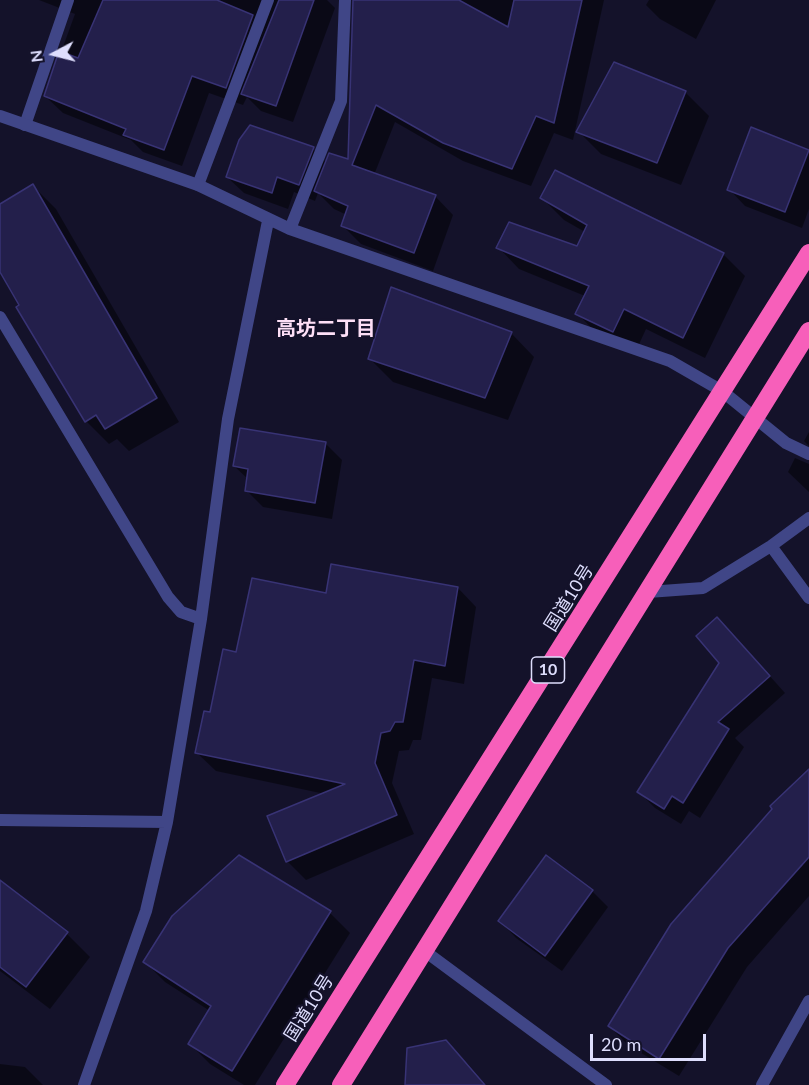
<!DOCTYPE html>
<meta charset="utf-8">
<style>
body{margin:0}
#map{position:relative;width:809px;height:1085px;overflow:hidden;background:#14122a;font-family:Lato,sans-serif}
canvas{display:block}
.north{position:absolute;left:24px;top:24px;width:60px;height:60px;-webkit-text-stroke:4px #14122a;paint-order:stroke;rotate:263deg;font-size:16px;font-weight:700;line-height:24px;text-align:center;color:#dedefd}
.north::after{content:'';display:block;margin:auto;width:21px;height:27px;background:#dedefd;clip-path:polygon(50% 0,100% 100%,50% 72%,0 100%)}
.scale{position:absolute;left:590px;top:1034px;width:116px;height:27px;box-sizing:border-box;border:3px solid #dedefd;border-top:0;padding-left:8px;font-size:18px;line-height:21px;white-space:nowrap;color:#dedefd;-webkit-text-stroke:4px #14122a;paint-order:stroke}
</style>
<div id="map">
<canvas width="809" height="1085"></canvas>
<div class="north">N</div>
<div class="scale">20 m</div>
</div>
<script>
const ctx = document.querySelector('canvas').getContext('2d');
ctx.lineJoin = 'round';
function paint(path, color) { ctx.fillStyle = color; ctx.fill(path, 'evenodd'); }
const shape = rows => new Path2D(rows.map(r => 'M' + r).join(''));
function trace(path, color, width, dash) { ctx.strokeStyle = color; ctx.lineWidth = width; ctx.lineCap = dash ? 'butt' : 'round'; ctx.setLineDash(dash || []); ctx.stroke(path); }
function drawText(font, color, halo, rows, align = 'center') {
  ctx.font = font + ' Lato,"Noto Sans JP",sans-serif'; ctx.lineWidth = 4.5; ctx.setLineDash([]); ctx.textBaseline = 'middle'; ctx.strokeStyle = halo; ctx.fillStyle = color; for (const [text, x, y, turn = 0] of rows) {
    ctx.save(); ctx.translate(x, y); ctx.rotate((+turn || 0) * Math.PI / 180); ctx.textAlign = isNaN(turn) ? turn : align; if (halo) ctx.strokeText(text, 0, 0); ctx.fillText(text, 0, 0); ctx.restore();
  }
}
paint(shape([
 [39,0,327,0,335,8,293,122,261,111,247,97,243,105,209,93,182,166,143,152,131,140,63,113,45,96,75,14],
 [353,0,604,0,573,140,554,133,531,186,463,161,395,122,374,175,435,196,453,215,433,271,361,244,343,226,347,215,334,209,318,193,315,201,294,192,288,209,244,193,227,177,313,149,327,163,349,161],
 [649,0,716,0,696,39,660,19,646,5],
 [685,92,709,116,681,185,601,154,578,131],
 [752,129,809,152,809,209,802,228,745,206,729,189],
 [33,186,56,209,179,422,129,451,117,439,109,444,86,421,0,269,0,205],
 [542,198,723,254,745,276,705,358,646,329,635,353,598,335,577,313,585,296,519,269,498,247,578,248,585,232,564,220],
 [511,333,534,357,508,420,393,382,370,359],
 [809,432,809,446,804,441],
 [325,443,342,460,332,519,263,507,246,490,248,479,234,466],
 [795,458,809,464,809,492,788,472],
 [458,588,476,607,464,684,432,678,421,740,413,740,409,750,399,751,392,783,414,834,306,880,287,861,325,794,216,771,197,753,237,653,327,595],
 [733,635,785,693,735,738,744,747,700,818,689,811,681,824,655,808,639,792,720,663],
 [809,771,809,896,747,967,679,1076,628,1045,609,1026],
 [239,857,330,913,350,933,255,1085,244,1085,210,1064,190,1044,210,1011,165,982,145,962],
 [0,882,67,934,90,957,50,1009,0,971],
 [592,891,608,907,562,971,516,938,500,921],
 [446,1042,469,1065,486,1085,406,1085],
 [0,1064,25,1067,43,1085,0,1085]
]), '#0007');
const building = shape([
 [103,0,217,0,253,15,226,88,192,76,164,150,123,135,126,129,44,96,59,51,78,58,103,0],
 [279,0,314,0,276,106,241,94,279,0],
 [353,0,459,0,508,27,514,0,582,0,554,123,536,116,512,169,443,143,376,105,352,165,436,195,414,253,341,226,348,206,314,191,329,153,348,159,353,0],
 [614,62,686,91,657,163,576,132,614,62],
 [250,125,314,147,299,185,277,177,272,193,226,177,239,140,250,125],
 [751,127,809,150,785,212,727,190,751,127],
 [555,170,724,253,683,338,624,309,613,332,575,314,589,286,496,248,509,222,577,246,587,225,540,198,555,170],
 [33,184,157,398,105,429,96,415,85,422,16,307,19,305,0,272,0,204,33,184],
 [391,287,512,332,485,398,368,359,391,287],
 [240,428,326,442,315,503,245,491,248,469,233,466,240,428],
 [331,564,458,587,445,666,414,660,403,722,395,722,390,731,381,733,375,763,397,815,286,862,267,816,345,784,195,753,204,711,210,712,223,649,236,652,252,578,326,593,331,564],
 [717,617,770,676,718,722,729,729,683,803,672,796,664,809,637,792,719,663,696,636,717,617],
 [809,769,809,857,728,948,659,1059,608,1026,671,924,772,809,770,806,809,769],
 [239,855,331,911,232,1071,188,1044,211,1006,143,962,172,916,239,855],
 [546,855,593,890,545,956,498,921,546,855],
 [0,880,68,932,26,987,0,967,0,880],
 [446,1040,485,1085,405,1085,407,1048,446,1040]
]);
paint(building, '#231f4b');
trace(building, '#383375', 1.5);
trace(shape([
 [25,125,68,0],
 [198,185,268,0]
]), '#404687', 12);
trace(shape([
 [0,116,198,185,290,229,670,361,722,391,786,443,809,454],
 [290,229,341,101,345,0],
 [0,317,168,597,181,612,201,619],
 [771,546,809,598],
 [648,592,703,588,771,546,809,518],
 [0,820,167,822],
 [426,952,606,1085],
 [84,1085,146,911,167,822,201,619,228,419,268,221],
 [762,1085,809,1001]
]), '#404687', 12);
trace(shape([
 [285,1085,809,253],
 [341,1085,809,331]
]), '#f75fba', 18);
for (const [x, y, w] of [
 [548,670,33]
]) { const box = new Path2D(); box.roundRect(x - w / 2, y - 13, w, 26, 4.5); ctx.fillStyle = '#14122a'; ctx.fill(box); trace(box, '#dedefd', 1.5); }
drawText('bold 16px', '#dedefd', null, [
 ["10",548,670]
]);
drawText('18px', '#dedefd', '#14122a', [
 ["国道10号",569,598,-58],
 ["国道10号",309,1008,-58]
]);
drawText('bold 20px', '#fddff6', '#14122a', [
 ["高坊二丁目",326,329]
]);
</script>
